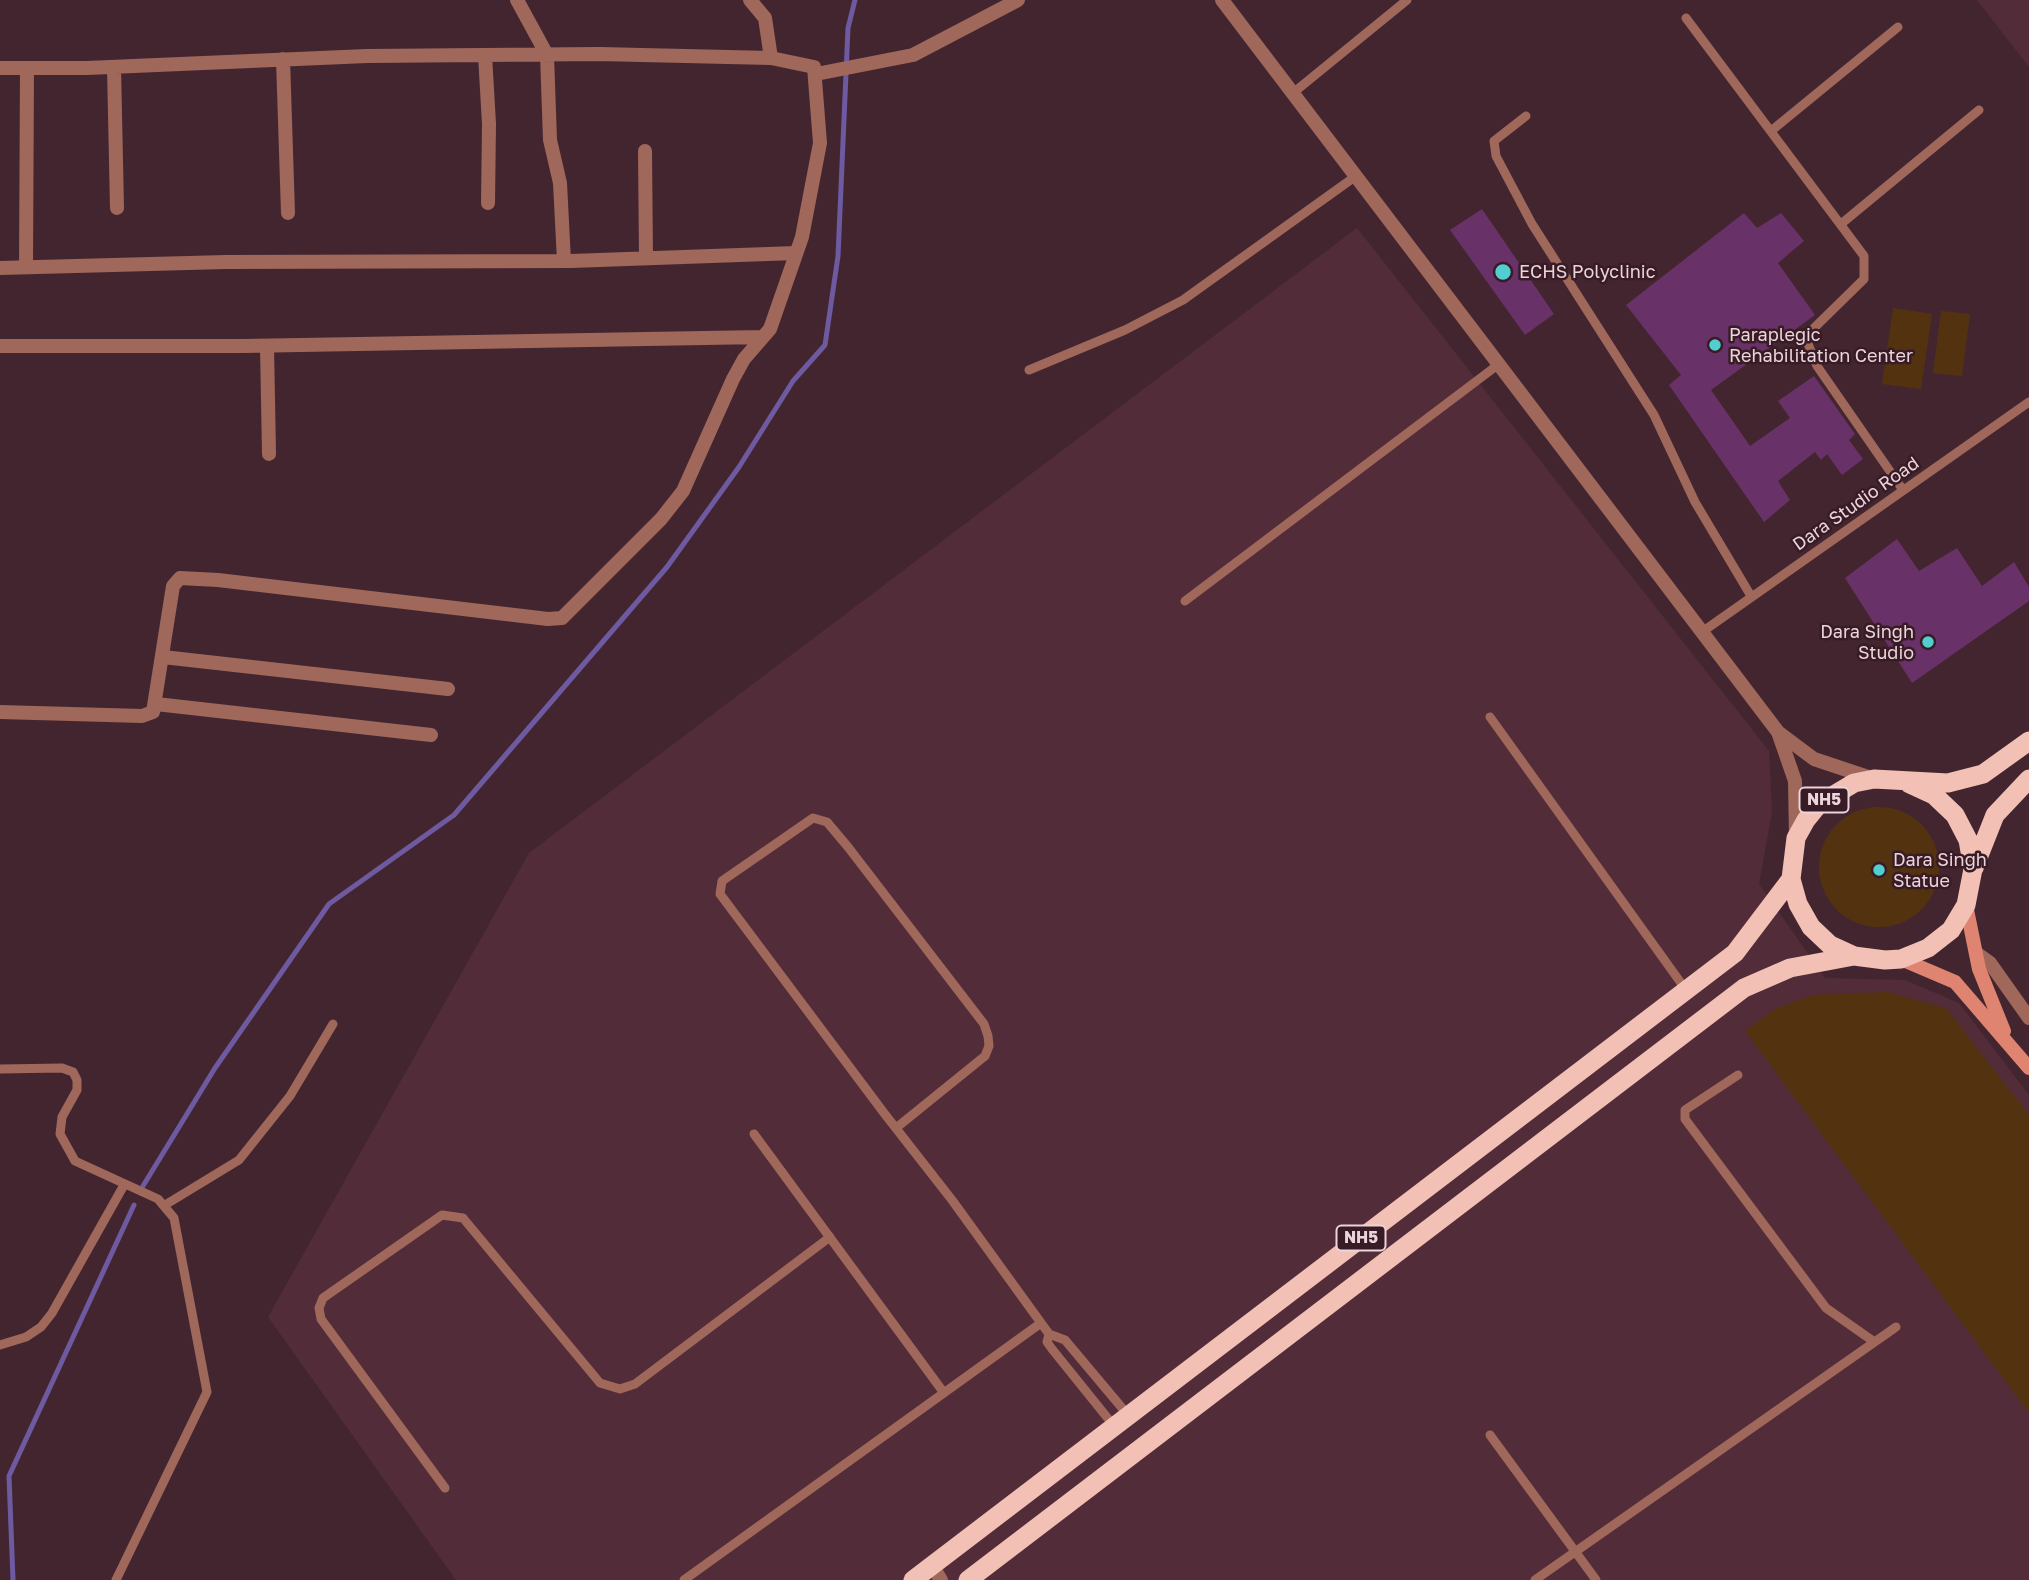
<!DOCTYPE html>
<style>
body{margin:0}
canvas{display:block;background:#43252f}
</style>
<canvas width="2029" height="1580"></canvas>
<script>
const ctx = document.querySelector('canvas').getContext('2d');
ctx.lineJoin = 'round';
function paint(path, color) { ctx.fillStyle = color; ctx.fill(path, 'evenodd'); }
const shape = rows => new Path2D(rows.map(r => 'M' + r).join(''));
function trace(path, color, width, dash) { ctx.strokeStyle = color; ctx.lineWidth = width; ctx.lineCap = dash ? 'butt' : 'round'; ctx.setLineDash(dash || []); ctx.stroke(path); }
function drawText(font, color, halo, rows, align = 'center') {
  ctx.font = font + ' "Golos Text",sans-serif'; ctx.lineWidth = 5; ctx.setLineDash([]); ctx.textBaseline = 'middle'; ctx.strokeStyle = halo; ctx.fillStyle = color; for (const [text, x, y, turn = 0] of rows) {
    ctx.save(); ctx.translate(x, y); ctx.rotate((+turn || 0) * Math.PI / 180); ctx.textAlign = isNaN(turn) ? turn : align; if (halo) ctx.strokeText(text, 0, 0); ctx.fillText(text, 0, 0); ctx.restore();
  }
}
paint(shape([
 [1977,0,2029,0,2029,67],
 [1357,228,1769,751,1772,812,1759,884,1825,978,1905,980,1959,1003,2029,1095,2029,1580,456,1580,268,1317,529,853]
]), '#522c38');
paint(shape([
 [1893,308,1932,314,1921,389,1882,384],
 [1941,311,1970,314,1962,376,1933,373],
 '1819 867a60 60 0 1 1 120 0a60 60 0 1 1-120 0Z',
 [1887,992,1946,1008,2029,1115,2029,1413,1745,1031,1775,1009,1812,995]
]), '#53330f');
trace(shape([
 [143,1186,215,1068,329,904,454,815,667,567,739,467,793,381,825,345,838,256,848,28,855,0],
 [13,1580,9,1476,134,1205]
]), '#6e5aa1', 5);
paint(shape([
 [1482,209,1554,314,1525,335,1450,230],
 [1744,213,1757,228,1781,213,1804,241,1778,263,1815,315,1711,390,1750,446,1790,418,1778,401,1814,376,1855,434,1849,440,1863,459,1842,475,1827,454,1821,460,1815,452,1778,481,1790,500,1764,522,1669,385,1681,375,1626,305],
 [1897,539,1919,571,1957,548,1982,586,2014,562,2029,587,2029,601,1912,683,1845,578]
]), '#683168');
trace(shape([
 [1686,18,1864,256,1864,279,1810,332,1808,344,1817,366,1903,490],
 [1293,93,1407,0],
 [1526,116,1494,141,1496,156,1532,224,1654,415,1695,502,1751,596],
 [1771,131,1898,27],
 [1841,224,1979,110],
 [1029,370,1125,330,1183,300,1356,176],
 [1185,601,1499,364],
 [1702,632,2029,402],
 [1490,717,1686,990],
 [0,1069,62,1068,73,1072,77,1080,77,1090,62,1117,60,1134,75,1161,158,1199,174,1218,207,1392,116,1580],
 [1738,1075,1685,1110,1685,1119,1826,1308,1873,1341],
 [896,1128,985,1056,989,1046,988,1036,984,1024,848,847,827,822,813,818,722,881,720,894,884,1113,952,1200,1049,1334,1047,1342,1052,1349,1114,1426],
 [754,1134,944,1393],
 [165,1205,239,1160,290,1096,333,1024],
 [1049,1334,1065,1340,1128,1415],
 [0,1345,26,1337,41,1327,52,1313,124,1185],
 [1490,1435,1596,1580],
 [445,1488,321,1319,319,1308,323,1298,442,1215,463,1218,600,1383,620,1389,635,1384,830,1237],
 [684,1580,1041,1323],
 [1535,1580,1896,1327]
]), '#a0675b', 9);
trace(shape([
 [517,0,547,55,550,140,560,183,564,261],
 [750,0,765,18,771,58],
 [1222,0,1778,732,1814,759,1871,778],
 [485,55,489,124,488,203],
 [283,59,288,213],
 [114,67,117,208],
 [0,68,87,68,367,56,599,54,771,58,814,67,820,143,802,237,770,329,744,359,733,379,683,491,661,519,562,618,548,619,218,580,180,578,173,586,153,712,142,716,0,712],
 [816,74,913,55,1018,0],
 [645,151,646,258],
 [26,267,27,68],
 [0,268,226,262,571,261,796,253],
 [0,346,243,346,762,337],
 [267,346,269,454],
 [163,657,448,689],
 [156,704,431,735],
 [1778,732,1795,781,1796,837],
 [1976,953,1990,963,2029,1018]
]), '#a0675b', 14);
trace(shape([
 [932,1565,941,1580]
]), '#a0675b', 14);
trace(shape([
 [1966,905,1979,969,2004,1031],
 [1901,959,1955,982,2029,1068]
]), '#df8471', 14);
trace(shape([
 [1908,783,1934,795,1955,815,1968,840,1973,869,1966,905,1951,930,1928,948,1901,959,1885,960,1854,956,1830,945,1811,927,1798,904,1791,879,1796,838,1806,820,1819,804,1854,783,1874,779,1948,783,1983,774,2029,741],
 [1974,868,1995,815,2029,779],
 [913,1580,1735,953,1791,879],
 [968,1580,1744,988,1790,968,1854,956]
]), '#f2c0b5', 19);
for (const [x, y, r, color] of [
 [1503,272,9,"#52cdd0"],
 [1715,345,7,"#52cdd0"],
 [1928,642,7,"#52cdd0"],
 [1879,870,7,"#52cdd0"]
]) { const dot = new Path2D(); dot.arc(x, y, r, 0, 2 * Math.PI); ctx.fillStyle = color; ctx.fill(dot); trace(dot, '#381b25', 2.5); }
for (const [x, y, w] of [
 [1824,800,49],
 [1361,1238,49]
]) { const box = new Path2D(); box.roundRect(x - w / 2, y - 12.5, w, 25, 5); ctx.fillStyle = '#381b25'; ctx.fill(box); trace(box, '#ead5db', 2); }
drawText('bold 16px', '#ead5db', null, [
 ["NH5",1824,800],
 ["NH5",1361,1238]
]);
drawText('18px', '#ead5db', '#381b25', [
 ["ECHS Polyclinic",1519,272],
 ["Paraplegic",1729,335],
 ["Rehabilitation Center",1729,356],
 ["Dara Singh",1914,632,"right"],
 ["Studio",1914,653,"right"],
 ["Dara Singh",1893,860],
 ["Statue",1893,881]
], 'left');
drawText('18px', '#ead5db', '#381b25', [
 ["Dara Studio Road",1856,504,-35]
]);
</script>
